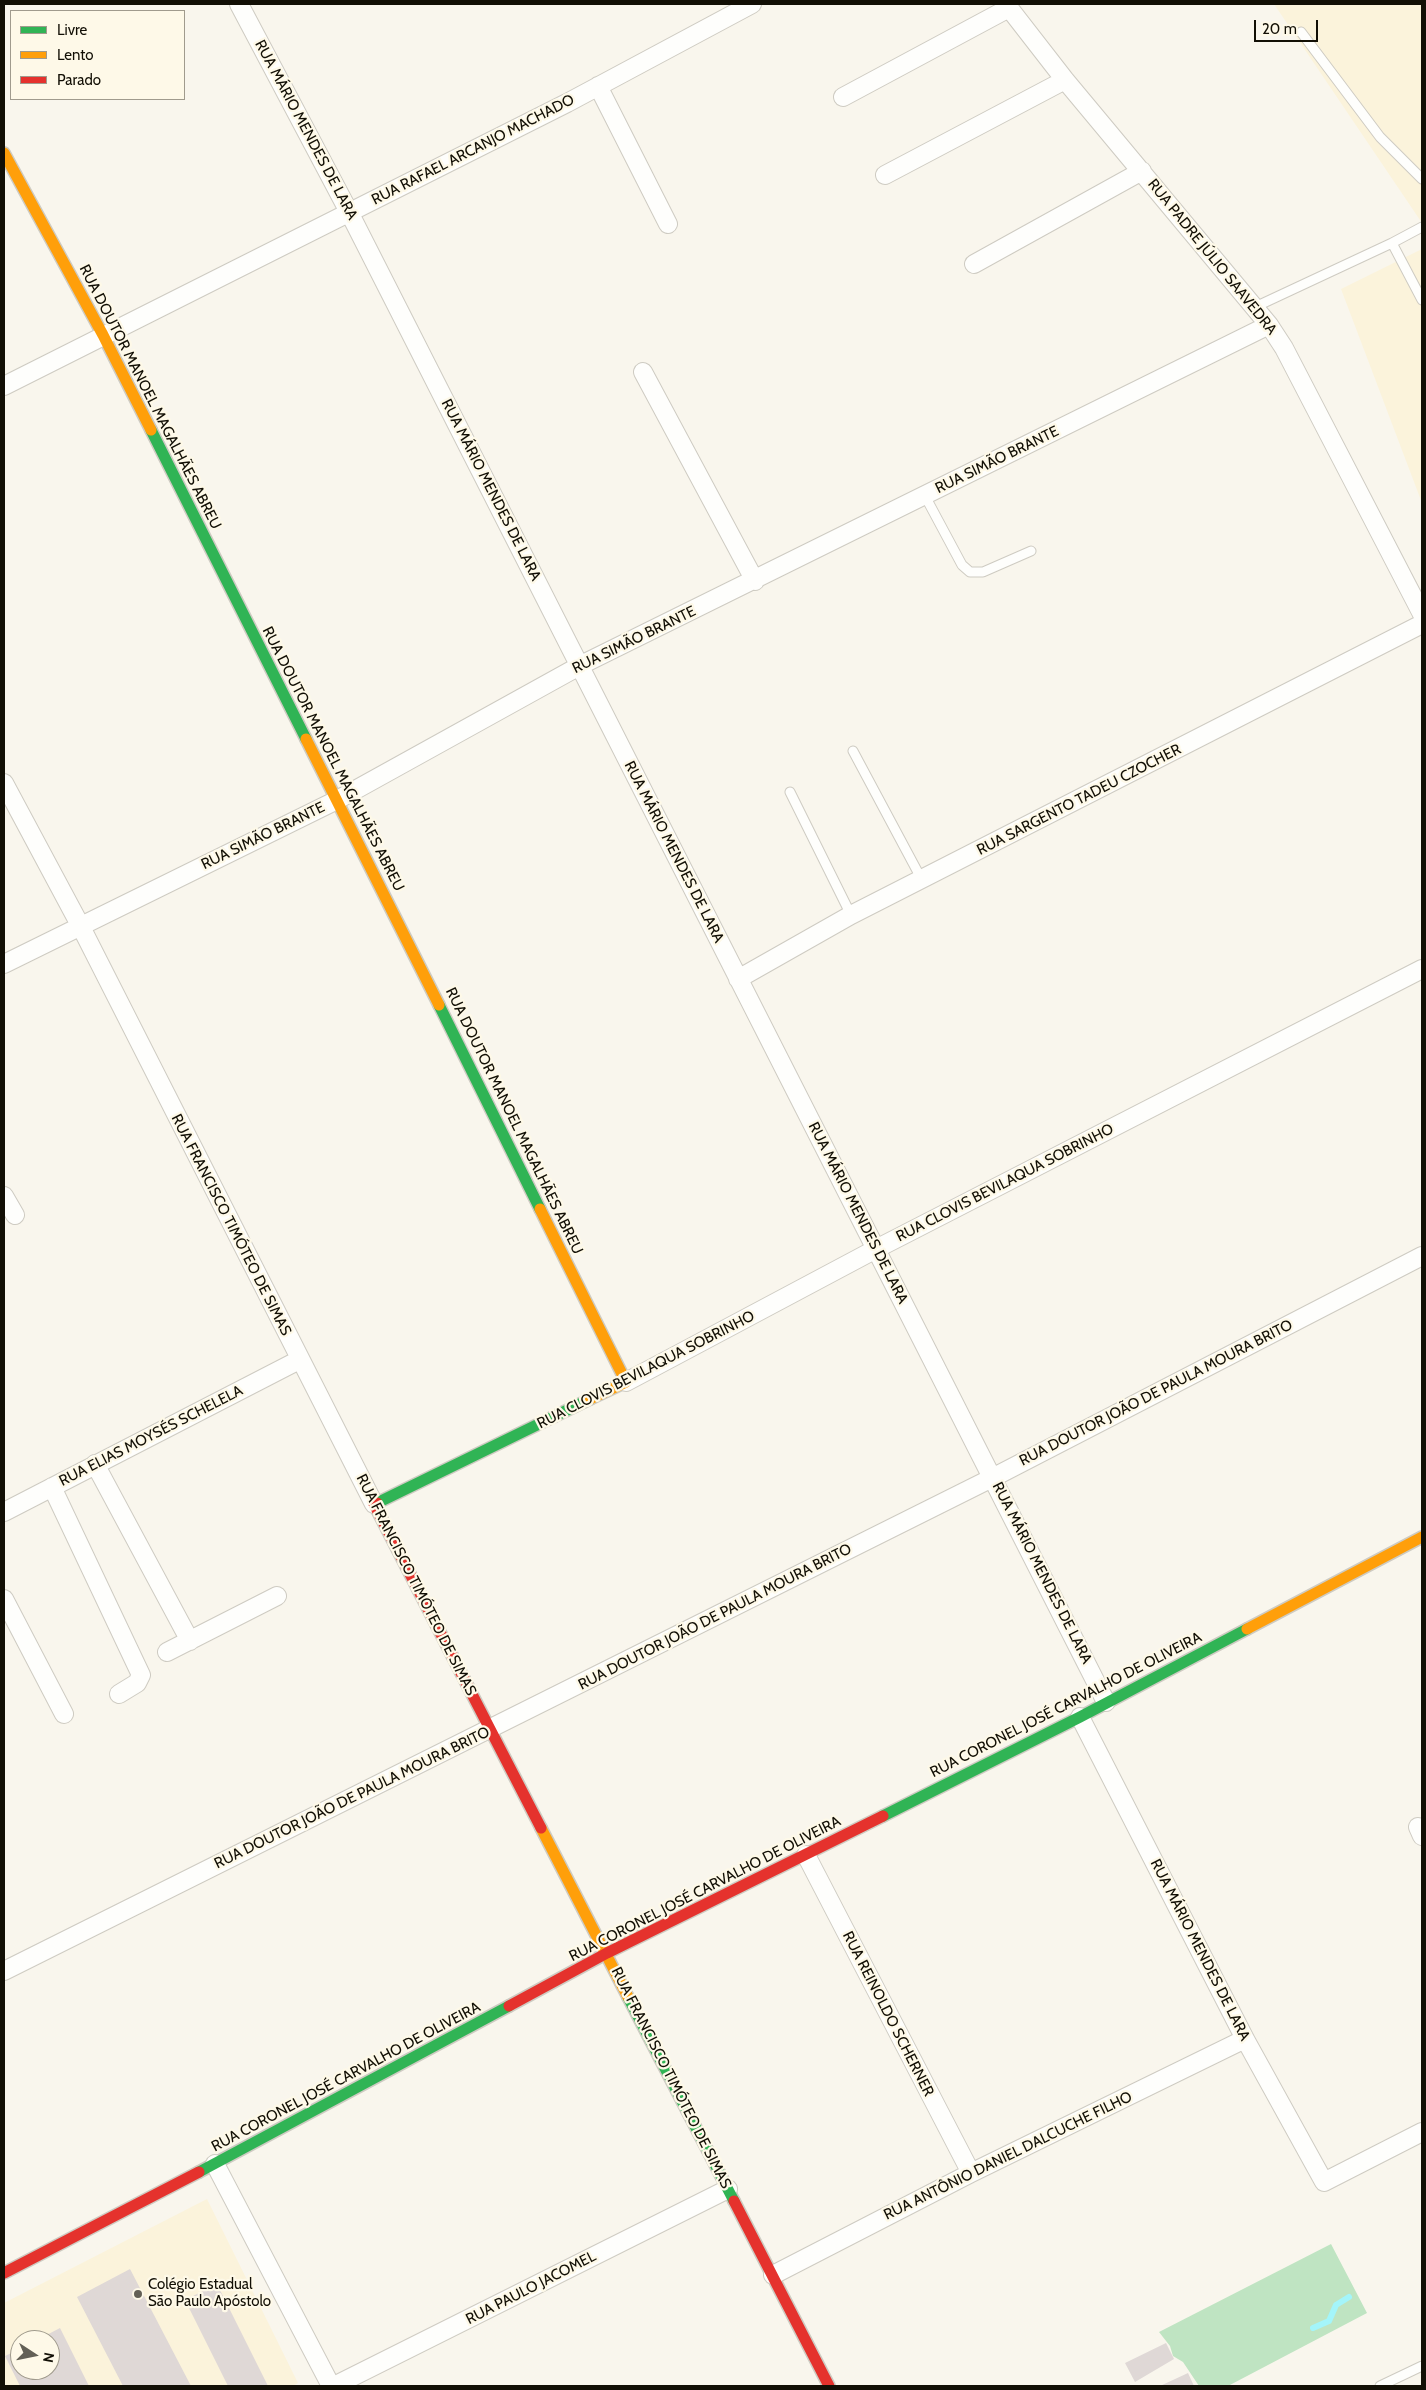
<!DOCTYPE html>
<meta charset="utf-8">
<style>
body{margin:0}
#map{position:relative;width:1426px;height:2390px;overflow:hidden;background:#f9f6ed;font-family:Cabin,sans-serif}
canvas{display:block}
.frame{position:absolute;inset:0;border:5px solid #120f05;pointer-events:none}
.legend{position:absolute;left:10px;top:10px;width:175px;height:90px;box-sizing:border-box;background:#fef9e8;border:1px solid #a09b8d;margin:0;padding:6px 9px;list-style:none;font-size:15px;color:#120f05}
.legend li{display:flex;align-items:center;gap:10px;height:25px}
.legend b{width:25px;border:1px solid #a09b8d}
.north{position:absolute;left:10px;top:2330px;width:50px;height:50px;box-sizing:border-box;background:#fef9e8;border:1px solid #a09b8d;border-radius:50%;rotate:101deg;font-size:14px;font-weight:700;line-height:20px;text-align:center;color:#120f05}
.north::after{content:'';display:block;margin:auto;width:18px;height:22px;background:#636056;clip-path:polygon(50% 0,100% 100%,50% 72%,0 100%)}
.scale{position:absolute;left:1254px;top:20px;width:64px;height:22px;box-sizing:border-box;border:2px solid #120f05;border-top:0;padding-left:6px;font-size:15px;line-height:18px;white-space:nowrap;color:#120f05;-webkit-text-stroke:4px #fef9e8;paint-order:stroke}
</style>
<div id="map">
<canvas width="1426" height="2390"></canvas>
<div class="frame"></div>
<ul class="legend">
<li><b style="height:6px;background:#30b455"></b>Livre</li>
<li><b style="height:6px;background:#ff9f0a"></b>Lento</li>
<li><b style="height:6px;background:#e5322d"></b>Parado</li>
</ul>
<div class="north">N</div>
<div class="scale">20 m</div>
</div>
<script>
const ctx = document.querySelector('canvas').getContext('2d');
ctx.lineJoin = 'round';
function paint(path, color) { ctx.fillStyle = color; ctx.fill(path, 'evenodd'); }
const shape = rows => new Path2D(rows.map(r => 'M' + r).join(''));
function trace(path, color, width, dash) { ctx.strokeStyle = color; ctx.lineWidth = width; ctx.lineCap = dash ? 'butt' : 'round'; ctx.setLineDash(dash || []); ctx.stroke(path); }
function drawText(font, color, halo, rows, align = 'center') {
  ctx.font = font + ' Cabin,sans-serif'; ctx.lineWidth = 4.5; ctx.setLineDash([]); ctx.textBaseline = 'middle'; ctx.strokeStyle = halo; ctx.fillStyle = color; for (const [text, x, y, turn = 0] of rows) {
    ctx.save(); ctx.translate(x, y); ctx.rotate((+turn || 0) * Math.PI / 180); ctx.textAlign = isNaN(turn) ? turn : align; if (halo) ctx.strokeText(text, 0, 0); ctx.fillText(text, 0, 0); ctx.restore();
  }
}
paint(shape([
 [1274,4,1422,4,1422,223],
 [1422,249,1422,503,1341,289],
 [207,2199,298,2383,293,2386,4,2386,4,2303],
 [20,2340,50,2340,50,2370,20,2370]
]), '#fbf3db');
paint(shape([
 [1331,2244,1367,2313,1228,2386,1199,2386,1183,2362,1173,2356,1170,2346,1159,2332]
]), '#bfe4c2');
trace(shape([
 [1313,2328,1329,2321,1336,2305,1349,2297]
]), '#a4f5fa', 6);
paint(shape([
 [130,2269,191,2386,123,2386,77,2297],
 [217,2284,268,2386,228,2386,185,2300],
 [60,2328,89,2386,20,2386,5,2356,20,2349,20,2370,50,2370,50,2340,37,2340],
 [1166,2343,1174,2359,1135,2382,1125,2363],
 [1188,2373,1194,2386,1160,2386]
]), '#dfd8d6');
const lane = shape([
 [1301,32,1380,137,1422,179],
 [1392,243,1422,227],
 [1255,307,1392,243,1422,300],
 [925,496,962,565,970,572,983,572,1031,551],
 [853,751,922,880],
 [790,792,851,915],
 [1380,2386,1422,2366]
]);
const street = shape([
 [239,4,349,212,1106,1702],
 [1006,4,1065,80,1269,325,1284,348,1422,614],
 [598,86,668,224],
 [843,97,1009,8],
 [885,175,1065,80],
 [974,264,1142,171],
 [643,372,755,581],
 [4,386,567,103,752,4],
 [4,783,80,925,374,1504],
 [4,964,337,800,581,665,1269,325],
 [738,979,851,915,1422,624],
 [4,1196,15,1215],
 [626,1382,876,1249,1422,969],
 [95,1464,190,1641],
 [52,1487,141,1675,137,1683,119,1694],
 [4,1512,299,1360],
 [4,1599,64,1714],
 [167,1652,277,1596],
 [1080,1717,1245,2039,1324,2182,1422,2132],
 [1418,1827,1422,1836],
 [806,1855,971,2173],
 [4,1971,994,1477,1422,1256],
 [215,2164,331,2386],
 [773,2275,971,2173,1245,2039],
 [334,2386,728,2189]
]);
const fast = shape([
 [151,430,306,739],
 [439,1005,540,1209],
 [377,1503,590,1399],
 [883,1816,1080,1717,1247,1629],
 [628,1997,734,2201],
 [199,2172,509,2006]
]);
const slow = shape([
 [4,153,103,335,151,430],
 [306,739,439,1005],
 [540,1209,626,1382,590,1399],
 [1247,1629,1422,1537],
 [541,1828,628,1997]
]);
const jam = shape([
 [377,1503,374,1504,541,1828],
 [509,2006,607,1953,883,1816],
 [734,2201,829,2386],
 [4,2273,199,2172]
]);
trace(lane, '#cecbc2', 11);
trace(street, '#cecbc2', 20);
trace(fast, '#cecbc2', 14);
trace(slow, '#cecbc2', 14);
trace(jam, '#cecbc2', 14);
trace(lane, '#fefefc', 9);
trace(street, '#fefefc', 18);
trace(fast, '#30b455', 11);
trace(slow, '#ff9f0a', 11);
trace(jam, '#e5322d', 11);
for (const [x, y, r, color] of [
 [138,2294,5,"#636056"]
]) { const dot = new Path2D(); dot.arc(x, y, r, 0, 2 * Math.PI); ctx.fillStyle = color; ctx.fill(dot); trace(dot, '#fef9e8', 2); }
drawText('15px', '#120f05', '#fef9e8', [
 ["RUA MÁRIO MENDES DE LARA",306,130,62],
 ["RUA RAFAEL ARCANJO MACHADO",473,150,-27],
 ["RUA PADRE JÚLIO SAAVEDRA",1212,257,51],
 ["RUA DOUTOR MANOEL MAGALHÃES ABREU",150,397,63],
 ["RUA SIMÃO BRANTE",997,460,-26],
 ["RUA MÁRIO MENDES DE LARA",491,490,63],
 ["RUA SIMÃO BRANTE",634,640,-26],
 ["RUA DOUTOR MANOEL MAGALHÃES ABREU",333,759,63],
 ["RUA SARGENTO TADEU CZOCHER",1079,800,-27],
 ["RUA SIMÃO BRANTE",263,836,-26],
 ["RUA MÁRIO MENDES DE LARA",674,852,63],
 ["RUA DOUTOR MANOEL MAGALHÃES ABREU",514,1121,64],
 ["RUA CLOVIS BEVILAQUA SOBRINHO",1005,1183,-27],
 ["RUA MÁRIO MENDES DE LARA",858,1213,63],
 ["RUA FRANCISCO TIMÓTEO DE SIMAS",231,1225,63],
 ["RUA CLOVIS BEVILAQUA SOBRINHO",646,1370,-27],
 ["RUA DOUTOR JOÃO DE PAULA MOURA BRITO",1156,1393,-27],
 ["RUA ELIAS MOYSÉS SCHELELA",151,1436,-27],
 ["RUA MÁRIO MENDES DE LARA",1042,1573,63],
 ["RUA FRANCISCO TIMÓTEO DE SIMAS",416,1585,63],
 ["RUA DOUTOR JOÃO DE PAULA MOURA BRITO",715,1617,-27],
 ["RUA CORONEL JOSÉ CARVALHO DE OLIVEIRA",1066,1705,-27],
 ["RUA DOUTOR JOÃO DE PAULA MOURA BRITO",352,1798,-26],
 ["RUA CORONEL JOSÉ CARVALHO DE OLIVEIRA",705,1889,-27],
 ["RUA MÁRIO MENDES DE LARA",1200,1950,63],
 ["RUA REINOLDO SCHERNER",888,2014,63],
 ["RUA CORONEL JOSÉ CARVALHO DE OLIVEIRA",346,2077,-28],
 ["RUA FRANCISCO TIMÓTEO DE SIMAS",671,2078,63],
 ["RUA ANTÔNIO DANIEL DALCUCHE FILHO",1008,2156,-26],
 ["RUA PAULO JACOMEL",531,2288,-27]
]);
drawText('15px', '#120f05', '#fef9e8', [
 ["Colégio Estadual",148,2285],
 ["São Paulo Apóstolo",148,2302]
], 'left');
</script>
